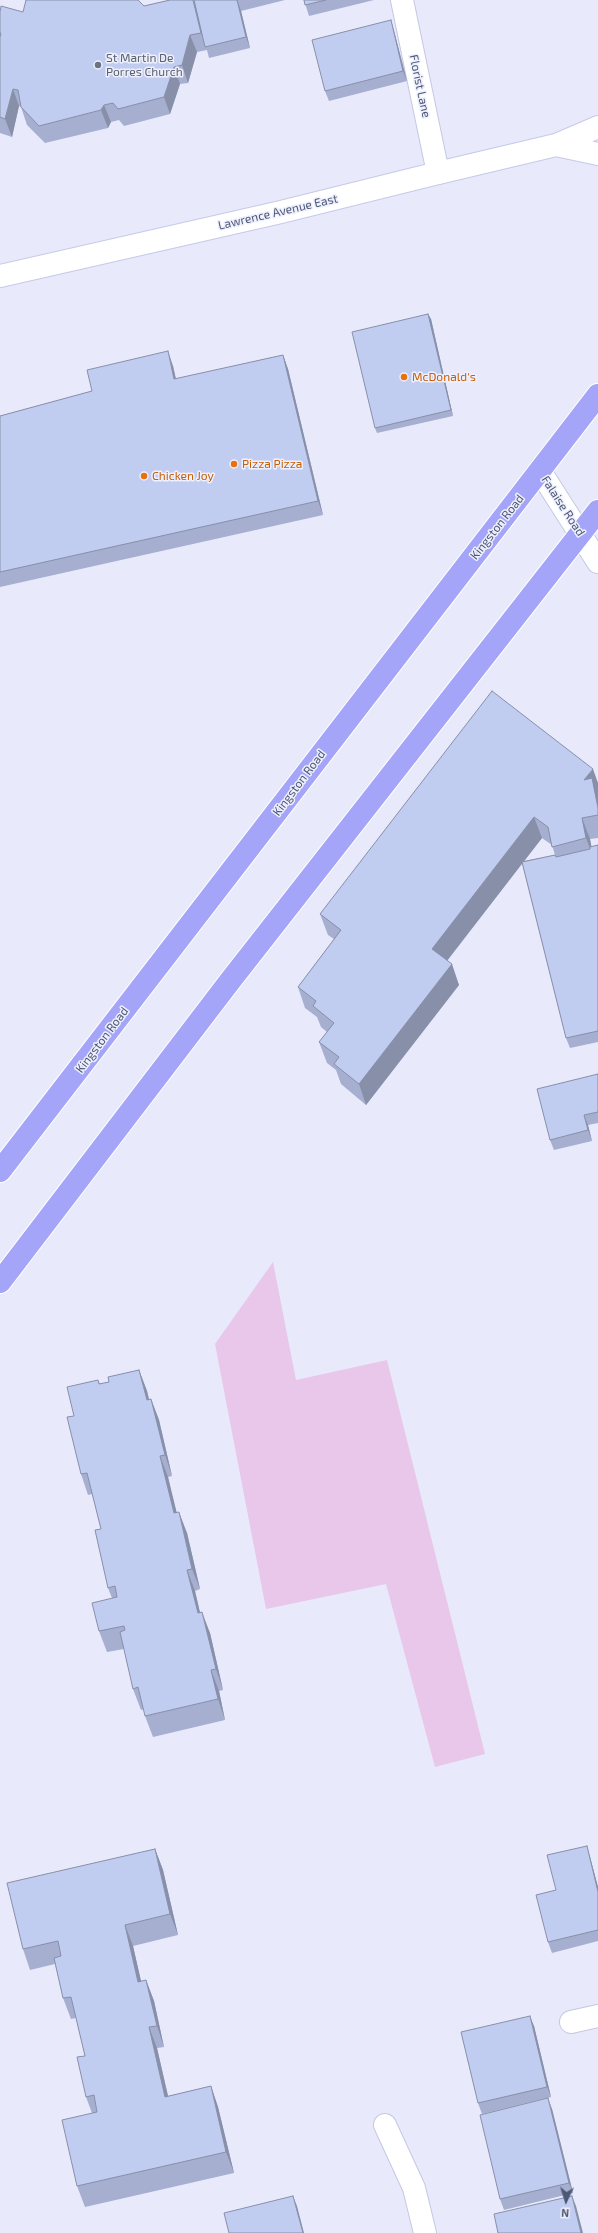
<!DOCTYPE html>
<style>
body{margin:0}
#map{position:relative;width:598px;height:2233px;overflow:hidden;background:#e9e9fc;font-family:"Exo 2",sans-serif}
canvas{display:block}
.north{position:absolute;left:546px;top:2181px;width:40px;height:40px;-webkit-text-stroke:3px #eff0fe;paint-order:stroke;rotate:184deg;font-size:11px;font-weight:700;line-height:16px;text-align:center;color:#4d5876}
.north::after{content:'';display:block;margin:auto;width:14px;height:18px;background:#4d5876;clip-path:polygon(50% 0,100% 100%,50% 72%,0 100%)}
</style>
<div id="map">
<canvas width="598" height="2233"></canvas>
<div class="north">N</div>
</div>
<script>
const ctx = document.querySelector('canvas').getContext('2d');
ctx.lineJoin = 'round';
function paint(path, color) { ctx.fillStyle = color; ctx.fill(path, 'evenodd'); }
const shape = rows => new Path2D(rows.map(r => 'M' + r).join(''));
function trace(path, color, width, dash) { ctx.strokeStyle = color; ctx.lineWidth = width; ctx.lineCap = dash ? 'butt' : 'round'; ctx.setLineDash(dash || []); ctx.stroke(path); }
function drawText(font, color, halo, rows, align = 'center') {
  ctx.font = font + ' "Exo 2",sans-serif'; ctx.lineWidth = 3; ctx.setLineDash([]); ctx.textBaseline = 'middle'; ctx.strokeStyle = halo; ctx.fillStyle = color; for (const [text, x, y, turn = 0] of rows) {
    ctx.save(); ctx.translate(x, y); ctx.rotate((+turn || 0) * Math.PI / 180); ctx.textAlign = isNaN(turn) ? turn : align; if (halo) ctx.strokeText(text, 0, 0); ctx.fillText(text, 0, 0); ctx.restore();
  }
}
paint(shape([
 [273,1262,296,1380,387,1360,485,1754,435,1767,386,1584,266,1609,215,1344]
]), '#e8c7ea');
const minor = shape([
 [402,0,438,173],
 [540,471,598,562],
 [571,2022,598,2016],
 [385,2125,414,2188,425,2233]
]);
const secondary = shape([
 [556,145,598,154],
 [0,276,281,212,438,173,556,145,598,127]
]);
const primary = shape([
 [0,1171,598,395],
 [0,1282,230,981,598,511]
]);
trace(minor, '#c4c8e1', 24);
trace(secondary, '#c4cae8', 24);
trace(primary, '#fff', 24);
trace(minor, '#fff', 22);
trace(secondary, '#fff', 22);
trace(primary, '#a4a4f8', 22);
paint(shape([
 [170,0,193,0,195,3,194,0,285,0,241,11,250,48,209,58,207,50,197,52,188,83,180,84,170,114,124,126,119,120,111,122,108,128,45,143,27,125,21,107,19,106,12,137,0,133,0,12,23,12,144,6],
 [304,0,374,0,309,16],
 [391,20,394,31,407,81,329,101,325,91],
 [428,314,431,319,453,416,377,433,375,428],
 [283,355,288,369,323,515,0,587,0,416,92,391,173,366,176,379],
 [598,783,598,838,590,839,591,847,598,845,598,1042,570,1048,566,1038,522,863,447,960,459,985,366,1105,341,1084,336,1070,327,1063,319,1042,327,1032,321,1027,317,1017,305,1008,298,987,334,939,328,935,320,914],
 [542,838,552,845,555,855,524,861],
 [598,1074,598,1123,588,1125,592,1141,554,1150,550,1140],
 [139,1370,147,1391,149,1399,151,1399,159,1420,172,1476,168,1477,176,1513,187,1533,200,1589,195,1591,200,1613,210,1633,223,1690,219,1691,225,1720,153,1737,145,1716,144,1709,141,1710,133,1689,124,1649,107,1652,99,1631,112,1598,108,1588,101,1529,92,1494,88,1495,81,1474,74,1416,98,1380,100,1384,109,1382],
 [587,1846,590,1857,598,1887,598,1941,552,1953,548,1942,556,1890],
 [155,1849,163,1870,178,1935,133,1946,141,1981,146,1980,154,2001,164,2047,157,2048,168,2096,211,2086,218,2107,234,2173,85,2207,77,2186,92,2113,86,2097,85,2056,76,2018,71,2019,63,1998,55,1964,30,1970,23,1949],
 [534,2026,551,2097,482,2114,478,2103],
 [552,2109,573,2193,504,2210,500,2199]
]), '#a6afcf');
paint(shape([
 [193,0,198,12,206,47,201,33],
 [237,0,241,11,250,48,246,37],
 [391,20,394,31,407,81,403,71],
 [190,35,197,52,188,83,182,65],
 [174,67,180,84,170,114,164,97],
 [13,89,19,106,12,137,5,119],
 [104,105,111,122,108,128,101,110],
 [428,314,431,319,453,416,451,410],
 [168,351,173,366,179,394,174,379],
 [283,355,288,369,323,515,318,501],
 [593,769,598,783,598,808,584,780],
 [534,817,542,838,440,970,432,949],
 [582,818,590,839,594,859,586,838],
 [452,964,459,985,366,1105,359,1084],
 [584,1115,588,1125,592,1141,588,1130],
 [139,1370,147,1391,154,1421,147,1400],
 [151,1399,159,1420,172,1476,165,1455],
 [160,1456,168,1477,182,1534,174,1513],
 [179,1512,187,1533,200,1589,192,1569],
 [187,1570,195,1591,205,1634,198,1613],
 [202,1612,210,1633,223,1690,216,1669],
 [211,1670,219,1691,225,1720,218,1699],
 [587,1846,590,1857,598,1887,598,1892],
 [155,1849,163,1870,178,1935,170,1914],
 [125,1925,133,1946,146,2003,138,1982],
 [146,1980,154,2001,164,2047,157,2026],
 [530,2016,534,2026,551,2097,547,2087],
 [149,2027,157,2048,173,2118,165,2097],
 [211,2086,218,2107,234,2173,226,2152],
 [548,2098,552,2109,573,2193,569,2183],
 [293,2196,297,2206,304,2233,303,2233],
 [572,2196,576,2206,583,2233,581,2233]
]), '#878fa9');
const building = shape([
 [26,0,138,0,144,6,170,0,193,0,201,33,190,35,182,65,174,67,164,97,118,109,113,103,104,105,101,110,39,126,21,107,18,90,13,89,5,119,0,117,0,37,1,34,0,32,0,12,1,6,23,12,26,0],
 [194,0,238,0,237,0,246,37,205,47,194,0],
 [304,0,326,0,305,5,304,0],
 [391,20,403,71,325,91,312,40,391,20],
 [428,314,451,410,375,428,352,332,428,314],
 [168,351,174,379,283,355,318,501,0,572,0,416,92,391,87,370,168,351],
 [492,691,593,769,584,780,592,778,598,808,598,815,582,818,586,838,552,847,548,827,534,817,432,949,452,964,359,1084,334,1064,339,1057,319,1042,334,1023,313,1006,316,1001,298,987,341,930,320,914,492,691],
 [598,845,598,1031,566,1038,522,862,555,855,556,857,590,849,590,847,598,845],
 [598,1074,598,1112,584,1115,588,1130,550,1140,537,1089,598,1074],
 [139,1370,147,1400,151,1399,165,1455,160,1456,174,1513,179,1512,192,1569,187,1570,198,1613,202,1612,216,1669,211,1670,218,1699,145,1716,138,1687,133,1689,120,1632,125,1630,124,1626,99,1631,92,1603,117,1597,115,1586,108,1588,95,1530,101,1529,87,1473,81,1474,67,1417,74,1416,67,1387,98,1380,99,1384,109,1382,108,1377,139,1370],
 [587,1846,598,1892,598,1930,548,1942,536,1895,556,1890,547,1855,587,1846],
 [155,1849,170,1914,125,1925,138,1982,146,1980,157,2026,149,2027,165,2097,211,2086,226,2152,77,2186,62,2120,97,2112,94,2095,86,2097,77,2057,85,2056,71,1997,63,1998,54,1958,61,1956,58,1941,23,1949,7,1883,155,1849],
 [530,2016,547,2087,478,2103,461,2032,530,2016],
 [548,2098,569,2183,500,2199,480,2115,548,2098],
 [293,2196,303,2233,229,2233,224,2213,293,2196],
 [572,2196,581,2233,498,2233,494,2214,572,2196]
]);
paint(building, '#c1ccf1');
trace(building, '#878fa9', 1);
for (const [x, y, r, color] of [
 [98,65,4,"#6b7280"],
 [404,377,4,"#e8710a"],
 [234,464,4,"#e8710a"],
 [144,476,4,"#e8710a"]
]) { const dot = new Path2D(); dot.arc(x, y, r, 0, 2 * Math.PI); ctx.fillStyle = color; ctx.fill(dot); trace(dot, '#eff0fe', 1.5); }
drawText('12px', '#5b616d', '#eff0fe', [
 ["St Martin De",106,58],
 ["Porres Church",106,72]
], 'left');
drawText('12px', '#4d5876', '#eff0fe', [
 ["Florist Lane",420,86,78],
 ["Lawrence Avenue East",278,212,-13],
 ["Falaise Road",563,506,57],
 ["Kingston Road",497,527,-52],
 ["Kingston Road",299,783,-53],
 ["Kingston Road",102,1040,-53]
]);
drawText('12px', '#c56008', '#eff0fe', [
 ["McDonald's",412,377],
 ["Pizza Pizza",242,464],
 ["Chicken Joy",152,476]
], 'left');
</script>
